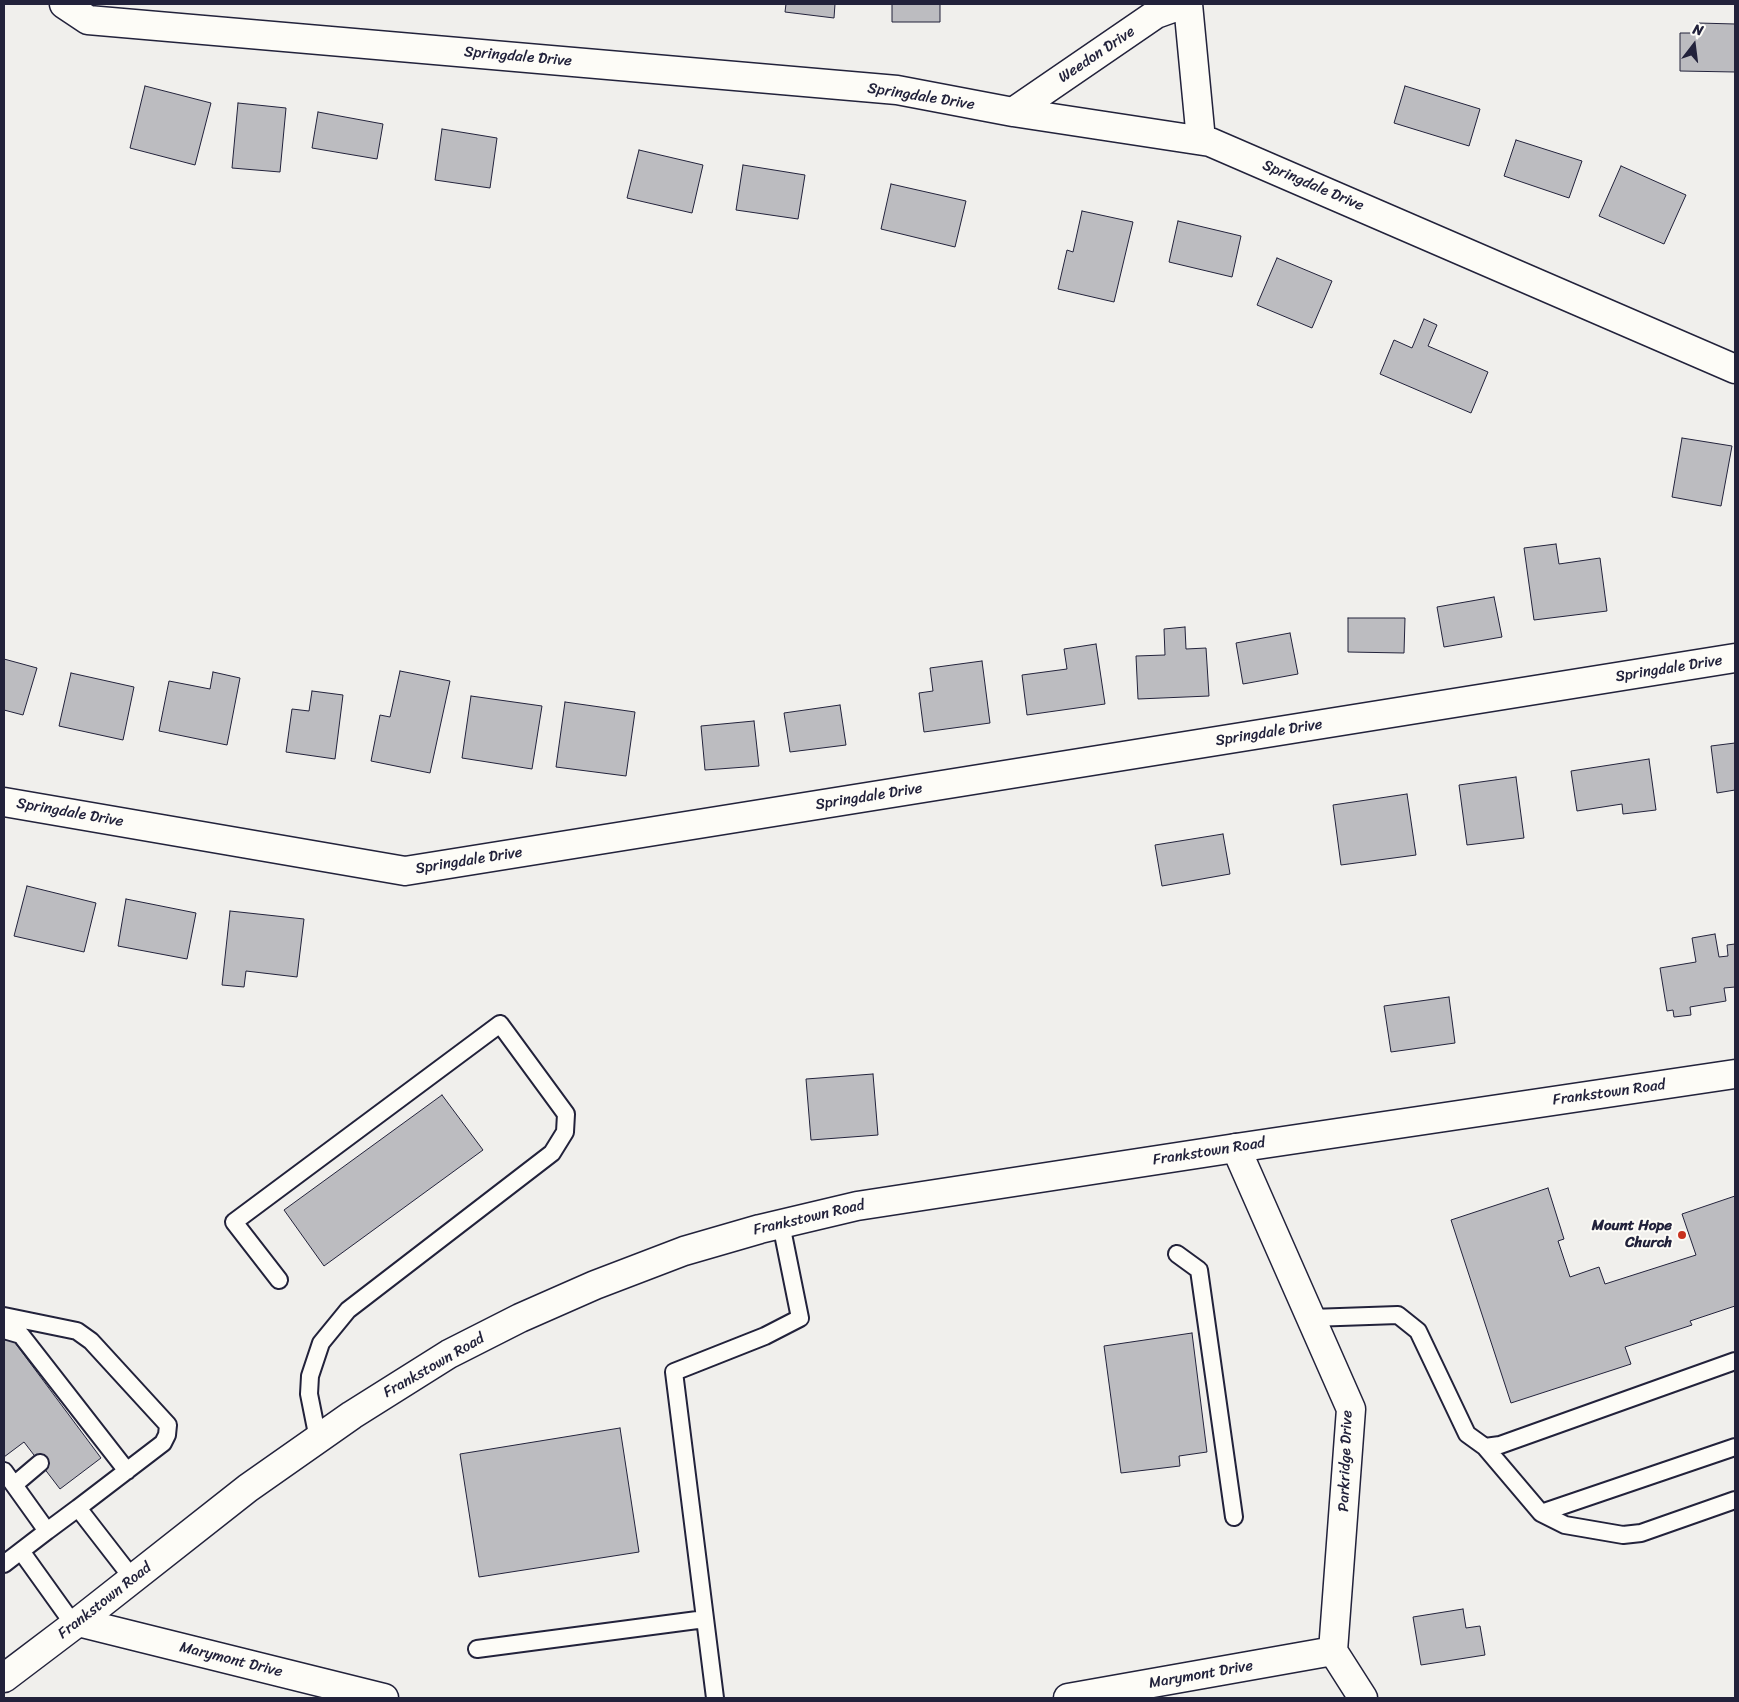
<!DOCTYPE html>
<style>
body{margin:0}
#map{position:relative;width:1739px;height:1702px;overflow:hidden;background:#f0efec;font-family:Sriracha,sans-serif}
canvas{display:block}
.frame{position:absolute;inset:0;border:5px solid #22223b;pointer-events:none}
.north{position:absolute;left:1669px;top:20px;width:50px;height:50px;-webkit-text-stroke:4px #fdfcf7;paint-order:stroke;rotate:15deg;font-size:14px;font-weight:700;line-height:20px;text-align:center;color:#22223b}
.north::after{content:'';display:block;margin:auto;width:18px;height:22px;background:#22223b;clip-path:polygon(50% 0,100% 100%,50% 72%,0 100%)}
</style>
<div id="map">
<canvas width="1739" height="1702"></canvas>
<div class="frame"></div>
<div class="north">N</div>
</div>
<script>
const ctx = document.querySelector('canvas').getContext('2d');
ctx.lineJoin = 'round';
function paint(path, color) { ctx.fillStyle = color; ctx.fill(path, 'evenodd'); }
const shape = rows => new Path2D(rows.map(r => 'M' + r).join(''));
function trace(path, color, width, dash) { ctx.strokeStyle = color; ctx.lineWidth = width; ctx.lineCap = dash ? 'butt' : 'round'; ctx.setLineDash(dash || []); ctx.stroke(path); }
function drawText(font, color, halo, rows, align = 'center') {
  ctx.font = font + ' Sriracha,sans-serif'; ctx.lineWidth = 4; ctx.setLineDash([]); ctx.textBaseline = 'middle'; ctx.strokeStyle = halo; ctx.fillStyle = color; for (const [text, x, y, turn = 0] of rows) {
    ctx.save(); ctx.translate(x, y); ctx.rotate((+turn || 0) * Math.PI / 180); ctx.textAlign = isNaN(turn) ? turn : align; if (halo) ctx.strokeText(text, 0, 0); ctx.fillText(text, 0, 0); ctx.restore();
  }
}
const building = shape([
 [786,4,835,4,834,18,785,12,786,4],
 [892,4,940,4,940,22,892,22,892,4],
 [1698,23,1735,24,1735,72,1680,71,1680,33,1698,33,1698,23],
 [145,86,211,103,195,165,130,148,145,86],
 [1405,86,1480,109,1469,146,1394,123,1405,86],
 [238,103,286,108,280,172,232,168,238,103],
 [318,112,383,124,377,159,312,148,318,112],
 [442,129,497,138,490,188,435,180,442,129],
 [1516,140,1582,161,1569,198,1504,176,1516,140],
 [639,150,703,165,692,213,627,198,639,150],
 [743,165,805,175,798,219,736,210,743,165],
 [1621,166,1686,195,1664,244,1599,216,1621,166],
 [891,184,966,201,955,247,881,229,891,184],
 [1082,211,1133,222,1114,302,1058,289,1067,250,1073,252,1082,211],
 [1178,221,1241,236,1232,277,1169,262,1178,221],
 [1277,258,1332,281,1312,328,1257,305,1277,258],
 [1424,319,1437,325,1428,346,1488,372,1471,413,1380,374,1394,340,1412,348,1424,319],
 [1682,438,1732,446,1721,506,1672,497,1682,438],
 [1556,544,1559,564,1600,558,1607,611,1534,620,1524,548,1556,544],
 [1494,597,1502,637,1444,647,1437,607,1494,597],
 [1348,618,1405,618,1404,653,1348,652,1348,618],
 [1185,627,1186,649,1206,648,1209,696,1138,699,1136,656,1165,655,1164,629,1185,627],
 [1290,633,1298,674,1243,684,1236,643,1290,633],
 [1096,644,1105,704,1027,715,1022,675,1067,669,1064,649,1096,644],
 [4,659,37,668,23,715,4,710,4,659],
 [982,661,990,723,924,732,919,693,933,691,930,668,982,661],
 [400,671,450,681,430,773,371,761,380,715,390,717,400,671],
 [213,672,240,678,227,745,159,731,169,681,210,689,213,672],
 [71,673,134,687,123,740,59,726,71,673],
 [312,691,343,695,335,759,286,752,292,709,309,711,312,691],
 [471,696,542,706,532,769,462,758,471,696],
 [565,702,635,712,626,776,556,767,565,702],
 [840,705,846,745,790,752,784,713,840,705],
 [754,721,759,766,705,770,701,726,754,721],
 [1735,743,1735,790,1717,793,1711,746,1735,743],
 [1649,759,1656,810,1623,814,1622,804,1577,811,1571,771,1649,759],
 [1516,777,1524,838,1467,845,1459,785,1516,777],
 [1407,794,1416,855,1341,865,1333,805,1407,794],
 [1223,834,1230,874,1162,886,1155,845,1223,834],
 [27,886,96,903,84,952,14,936,27,886],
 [126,899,196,913,187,959,118,946,126,899],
 [230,911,304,919,297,977,246,971,244,987,222,985,230,911],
 [1715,934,1719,957,1728,956,1727,945,1735,944,1735,987,1724,988,1726,1001,1690,1007,1691,1015,1674,1017,1673,1010,1667,1011,1660,968,1696,962,1692,938,1715,934],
 [1449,997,1455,1043,1391,1052,1384,1006,1449,997],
 [873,1074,878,1135,811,1140,806,1079,873,1074],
 [442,1095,483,1150,324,1266,284,1210,442,1095],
 [1548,1188,1564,1239,1558,1241,1570,1277,1599,1267,1605,1284,1696,1255,1682,1214,1735,1196,1735,1306,1690,1321,1692,1325,1625,1347,1631,1364,1511,1403,1451,1220,1548,1188],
 [1192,1333,1207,1452,1179,1456,1180,1466,1121,1473,1104,1346,1192,1333],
 [10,1336,101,1458,60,1489,24,1442,4,1457,4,1341,10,1336],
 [620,1428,639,1552,479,1577,460,1454,620,1428],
 [1463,1609,1466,1628,1480,1626,1485,1655,1421,1665,1413,1617,1463,1609]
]);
paint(building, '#bcbcc0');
trace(building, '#22223b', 1);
const service = shape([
 [1177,1254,1199,1270,1234,1517],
 [279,1280,234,1222,500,1024,566,1114,565,1132,552,1153,348,1310,321,1343,310,1376,309,1394,318,1439],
 [4,1316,77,1331,91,1341,168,1425,167,1435,163,1443,78,1508,133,1579],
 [1311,1318,1398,1315,1418,1331,1467,1434,1485,1447,1500,1445,1735,1361],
 [4,1330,21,1335,127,1471],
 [1485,1447,1541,1513,1565,1525,1623,1535,1641,1533,1735,1500],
 [4,1471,47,1531,78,1508],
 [14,1485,40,1463],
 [1541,1513,1735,1447],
 [21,1551,74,1625],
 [4,1564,47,1531],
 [477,1649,705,1619],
 [715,1698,674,1372,765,1336,800,1318,781,1224]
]);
const minor = shape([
 [64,4,88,20,897,90,1013,112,1210,142,1735,369],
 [1188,4,1201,140],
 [1013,112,1156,14,1184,4],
 [4,802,405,871,1735,658],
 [1236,1148,1351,1409,1333,1651,1363,1698],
 [78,1622,384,1698],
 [1068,1698,1333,1651]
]);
const primary = shape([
 [4,1678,74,1625,248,1488,352,1415,449,1354,520,1318,595,1285,684,1251,760,1229,857,1206,1236,1148,1735,1074]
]);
trace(service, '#22223b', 20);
trace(minor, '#22223b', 31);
trace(primary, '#22223b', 31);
trace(service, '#fdfcf7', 16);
trace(minor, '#fdfcf7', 28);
trace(primary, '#fdfcf7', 28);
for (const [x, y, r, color] of [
 [1682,1235,5,"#c8321e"]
]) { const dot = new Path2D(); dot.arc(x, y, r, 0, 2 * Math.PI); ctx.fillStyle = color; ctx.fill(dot); trace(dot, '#fdfcf7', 2); }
drawText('15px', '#22223b', '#fdfcf7', [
 ["Weedon Drive",1097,55,-34],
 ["Springdale Drive",518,57,5],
 ["Springdale Drive",921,97,9],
 ["Springdale Drive",1313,186,23],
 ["Springdale Drive",1669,669,-9],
 ["Springdale Drive",1269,733,-9],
 ["Springdale Drive",869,797,-9],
 ["Springdale Drive",70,813,10],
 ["Springdale Drive",469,861,-9],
 ["Frankstown Road",1609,1093,-8],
 ["Frankstown Road",1209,1152,-9],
 ["Frankstown Road",809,1218,-13],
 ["Frankstown Road",434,1366,-30],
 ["Parkridge Drive",1346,1461,-88],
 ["Frankstown Road",105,1601,-38],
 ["Marymont Drive",231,1660,14],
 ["Marymont Drive",1201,1675,-10]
]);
drawText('bold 15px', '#22223b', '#fdfcf7', [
 ["Mount Hope",1672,1226],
 ["Church",1672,1243]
], 'right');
</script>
